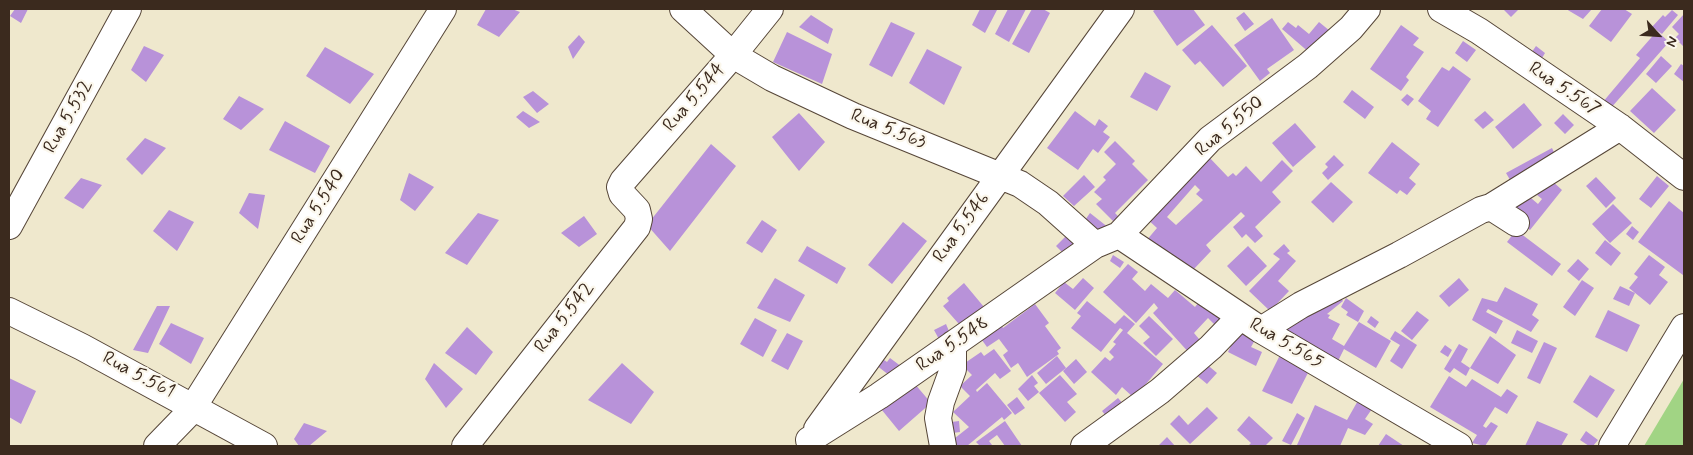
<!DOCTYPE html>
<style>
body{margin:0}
#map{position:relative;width:1693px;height:455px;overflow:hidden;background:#efe8cd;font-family:Mynerve,sans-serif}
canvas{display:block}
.frame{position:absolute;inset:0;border:10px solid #3b2a1e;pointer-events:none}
.north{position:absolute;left:1633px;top:10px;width:50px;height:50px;-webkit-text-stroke:4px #fbf7ec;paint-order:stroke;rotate:116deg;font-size:14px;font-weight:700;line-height:20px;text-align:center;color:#3b2a1e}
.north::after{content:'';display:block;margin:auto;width:18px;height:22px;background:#3b2a1e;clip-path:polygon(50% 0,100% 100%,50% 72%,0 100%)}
</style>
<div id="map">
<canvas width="1693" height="455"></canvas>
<div class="frame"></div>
<div class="north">N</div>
</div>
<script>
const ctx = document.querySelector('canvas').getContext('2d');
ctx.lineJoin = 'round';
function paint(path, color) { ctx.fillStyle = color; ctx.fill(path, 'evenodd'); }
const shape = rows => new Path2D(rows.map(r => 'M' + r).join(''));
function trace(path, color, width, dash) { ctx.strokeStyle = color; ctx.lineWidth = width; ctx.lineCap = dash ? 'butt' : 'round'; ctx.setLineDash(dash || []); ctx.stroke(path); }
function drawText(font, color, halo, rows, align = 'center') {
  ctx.font = font + ' Mynerve,sans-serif'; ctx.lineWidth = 4.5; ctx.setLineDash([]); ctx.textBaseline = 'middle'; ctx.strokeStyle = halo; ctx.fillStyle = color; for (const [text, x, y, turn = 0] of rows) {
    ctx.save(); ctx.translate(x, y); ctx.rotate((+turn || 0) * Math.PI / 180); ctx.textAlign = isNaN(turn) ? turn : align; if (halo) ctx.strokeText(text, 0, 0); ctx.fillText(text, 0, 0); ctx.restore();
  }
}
paint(shape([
 [1684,379,1684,446,1644,446]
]), '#a1d484');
paint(shape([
 [15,9,28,9,21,23,10,16],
 [486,9,512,9,520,12,499,37,477,25],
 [980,9,997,10,985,33,972,25],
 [1008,9,1026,9,1009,42,995,34],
 [1032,9,1043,9,1050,13,1029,53,1012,44],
 [1156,9,1193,9,1205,25,1177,46,1153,11],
 [1503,9,1519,9,1511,17],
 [1566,9,1592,9,1583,19],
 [1602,9,1624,9,1632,14,1611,42,1589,26],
 [1672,10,1678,15,1662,34,1652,27,1663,15,1665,17],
 [1244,12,1254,24,1245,31,1236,18],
 [1684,14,1684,47,1675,38,1679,34,1672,27],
 [811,15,833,29,828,44,799,27],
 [1272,18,1294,50,1267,69,1270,73,1260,81,1234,45],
 [891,22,915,33,892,77,869,65],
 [1288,22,1296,28,1298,25,1309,34,1319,22,1330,31,1311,54,1282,29],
 [1212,25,1247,66,1223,87,1200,61,1195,65,1182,50],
 [1401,25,1419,38,1413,45,1424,52,1406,77,1409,80,1401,91,1370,69],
 [1657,31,1669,42,1610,109,1602,103,1640,58,1636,55],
 [787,32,832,54,822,84,773,62],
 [579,35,585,42,573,59,568,47],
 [1463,41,1476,50,1467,62,1455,53],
 [144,46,164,55,146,82,131,70],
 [1536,46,1545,53,1539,63,1529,56],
 [325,47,374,74,350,104,306,76],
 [927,49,962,67,944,105,909,83],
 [1661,56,1672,66,1656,83,1646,74],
 [1681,64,1684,66,1684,82,1674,74],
 [1453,66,1471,79,1438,127,1426,119,1431,111,1418,101,1442,67,1449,71],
 [1145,72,1171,86,1157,111,1130,97],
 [1652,88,1676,110,1654,133,1630,111],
 [1352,90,1374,107,1365,119,1343,102],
 [533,91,549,104,537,113,523,97],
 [1407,94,1414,99,1408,106,1401,100],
 [239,96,264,109,241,130,223,119],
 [1524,103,1542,125,1513,149,1495,127],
 [523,111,540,122,529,128,516,117],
 [1075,111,1095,126,1099,119,1108,126,1103,132,1110,137,1098,153,1093,149,1078,170,1047,148],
 [1485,111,1494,120,1483,129,1474,120],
 [799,113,825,142,799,171,772,137],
 [1563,114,1574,125,1565,134,1554,123],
 [285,121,330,146,315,173,269,150],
 [1295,123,1316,147,1293,167,1272,143],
 [145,138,166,148,142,175,126,159],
 [1115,141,1135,161,1132,164,1148,180,1115,213,1120,218,1115,223,1096,204,1102,199,1094,192,1106,180,1103,177,1116,164,1104,152],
 [1392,142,1420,164,1409,178,1416,184,1407,195,1400,190,1397,194,1368,173],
 [711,144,736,166,670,251,647,225],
 [1552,148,1558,161,1513,185,1506,173],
 [1207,155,1228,177,1233,173,1236,176,1246,166,1261,182,1282,160,1293,171,1272,192,1281,202,1255,227,1263,236,1255,243,1246,234,1242,238,1233,227,1245,216,1241,212,1206,245,1211,251,1193,270,1146,241,1157,228,1146,218],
 [1195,185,1200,190,1196,194,1203,200,1176,225,1167,217],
 [1334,155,1344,165,1328,180,1322,173,1328,167,1325,164],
 [409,173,434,187,415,211,400,200],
 [1084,175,1095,187,1074,206,1063,196],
 [1657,176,1669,186,1651,208,1639,199],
 [1596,177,1616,198,1606,208,1586,186],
 [81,178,102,185,83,209,64,198],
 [1551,180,1562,190,1530,230,1502,209,1542,187,1531,198,1538,204,1542,199,1537,195],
 [1331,182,1353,202,1333,223,1311,202],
 [249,193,265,195,258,229,239,213],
 [1669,201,1684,213,1683,275,1638,242],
 [1613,204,1632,223,1610,243,1592,224],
 [169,210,194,222,177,251,153,231],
 [478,213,499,220,467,265,445,253],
 [1090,213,1109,228,1102,237,1083,223],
 [584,216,597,234,579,247,561,233],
 [762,220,777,230,762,253,746,243],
 [903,222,927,241,892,284,868,265],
 [1632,226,1639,232,1633,240,1626,234],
 [1516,230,1561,264,1552,276,1507,242],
 [1067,235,1076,246,1065,255,1056,246],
 [1605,240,1621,253,1611,266,1595,253],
 [1284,244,1290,251,1287,253,1296,261,1278,281,1289,291,1270,311,1249,291,1280,259,1273,254],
 [807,246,846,268,837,284,798,261],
 [1248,246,1267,266,1246,286,1227,266],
 [1113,255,1124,262,1120,268,1110,261],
 [1649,255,1665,267,1659,275,1668,282,1650,305,1629,288,1638,277,1634,274],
 [1578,259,1589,269,1579,281,1567,271],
 [1128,264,1138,272,1132,279,1145,291,1151,284,1168,298,1175,290,1195,307,1202,298,1222,316,1215,325,1208,318,1194,333,1204,345,1191,355,1153,313,1158,308,1154,303,1136,323,1103,292],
 [775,278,805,295,790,322,757,308],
 [1083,278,1094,288,1075,310,1055,293,1064,282,1073,289],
 [1459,278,1469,290,1449,307,1439,296],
 [1582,280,1594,288,1575,316,1563,307],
 [964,283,989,313,966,332,943,306,949,301,947,298],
 [1620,286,1635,293,1629,306,1613,299],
 [1505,287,1538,304,1532,315,1539,320,1531,332,1488,309,1486,312,1503,321,1496,334,1472,320,1482,298,1497,302],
 [1336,291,1343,301,1327,314,1330,315,1328,318,1340,324,1332,339,1344,346,1359,322,1391,341,1376,368,1344,349,1337,363,1280,332],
 [1346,298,1364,311,1358,322,1346,315,1348,312,1341,307],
 [1087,301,1115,324,1124,315,1135,324,1127,333,1163,364,1134,398,1122,387,1116,395,1091,372,1105,357,1110,361,1114,357,1109,352,1116,344,1113,342,1123,330,1120,328,1101,352,1071,328,1081,316,1077,313],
 [1035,304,1049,323,1045,326,1061,348,1057,351,1059,354,1027,377,1018,363,1011,368,1003,355,1008,351,999,339,987,347,979,336,999,321,1003,328],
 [157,306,170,306,148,353,133,350],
 [1608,310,1640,325,1627,352,1595,337],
 [1417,311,1429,320,1412,340,1401,331],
 [1149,316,1173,339,1156,356,1143,343,1150,337,1139,326],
 [1371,316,1379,322,1375,328,1367,322],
 [755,318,777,330,763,357,740,344],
 [171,323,204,338,191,364,159,344],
 [946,324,951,336,940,341,934,330],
 [467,327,493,352,476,375,445,353],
 [1517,330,1538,341,1532,353,1511,343],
 [1238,331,1255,340,1251,347,1262,352,1256,366,1228,352],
 [1395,331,1417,345,1402,369,1390,361,1400,345,1390,339],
 [787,333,803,341,788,370,771,361],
 [1490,336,1516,355,1498,384,1470,368],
 [1544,342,1557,348,1540,384,1527,378],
 [1459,344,1468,349,1461,362,1470,368,1466,376,1454,368,1450,373,1444,369],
 [1445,345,1452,350,1448,357,1440,352],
 [994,349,1011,371,1000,379,995,373,976,390,977,392,987,383,1012,413,1004,420,1002,417,967,446,954,446,950,442,969,427,953,412,970,396,960,386,972,375,962,365,981,352,984,356],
 [1280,355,1310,369,1292,404,1262,391],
 [1057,356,1066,368,1046,384,1037,373],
 [881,358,887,362,890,358,906,370,898,382,876,365],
 [1076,359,1087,372,1074,384,1063,371],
 [1204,362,1217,373,1207,384,1195,374],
 [434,363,463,389,446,408,425,379],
 [622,363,654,392,631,424,588,400],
 [1032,375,1038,383,1034,386,1039,392,1028,401,1018,389],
 [1060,375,1077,394,1067,402,1076,412,1065,422,1039,393],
 [1590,375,1615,390,1597,418,1573,402],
 [1449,376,1466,387,1472,379,1501,397,1507,389,1518,396,1507,414,1495,407,1483,426,1486,428,1491,422,1498,426,1485,446,1472,443,1477,435,1430,407],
 [909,377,931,403,899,431,877,404],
 [9,378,36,391,21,424,9,417],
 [1017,397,1025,408,1015,415,1007,405],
 [1360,397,1374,406,1365,419,1373,424,1365,435,1348,428,1340,446,1297,445,1315,405,1347,420],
 [1118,398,1125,406,1106,416,1102,411],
 [1207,407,1218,418,1190,444,1170,424,1179,415,1188,425],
 [1297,413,1305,418,1291,445,1282,441],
 [1249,416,1273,438,1265,446,1248,446,1251,443,1237,430],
 [959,421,960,432,945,434,944,423],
 [1005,421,1022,446,1005,446,997,435,989,441,992,445,991,446,980,446,976,442],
 [1537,421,1568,434,1561,446,1525,446],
 [304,423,327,431,309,446,299,446,294,439],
 [1586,431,1598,440,1593,446,1589,446,1580,440],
 [1386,434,1404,446,1378,446],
 [1167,437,1175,446,1158,446]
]), '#b892d9');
const minor = shape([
 [683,9,733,55,772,78,853,116,1020,184,1048,203,1095,245],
 [1441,9,1479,31,1620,127,1684,177],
 [1491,207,1620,127],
 [9,226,128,9],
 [1119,235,1261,330,1459,446],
 [9,311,82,347,264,446],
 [1261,330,1301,305,1399,255,1481,210,1491,207,1516,223],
 [817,429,1121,9],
 [809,440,879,396,1095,245,1119,235,1210,139,1308,66,1351,28,1367,9],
 [157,446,190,412,443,9],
 [465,446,637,227,639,219,637,210,622,194,620,187,623,181,733,55,770,9],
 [943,446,938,418,941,402,953,369,953,344],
 [1084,446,1160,391,1211,347,1240,317],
 [1612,446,1684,327]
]);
trace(minor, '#564638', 28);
trace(minor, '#fff', 26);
drawText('19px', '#3b2a1e', '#fbf7ec', [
 ["Rua 5.567",1564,90,34],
 ["Rua 5.544",695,98,-49],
 ["Rua 5.532",69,117,-61],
 ["Rua 5.550",1230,127,-40],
 ["Rua 5.563",888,130,22],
 ["Rua 5.540",319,207,-58],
 ["Rua 5.546",962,228,-54],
 ["Rua 5.542",565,318,-52],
 ["Rua 5.565",1286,344,30],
 ["Rua 5.548",953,345,-34],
 ["Rua 5.561",138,376,28]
]);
</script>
